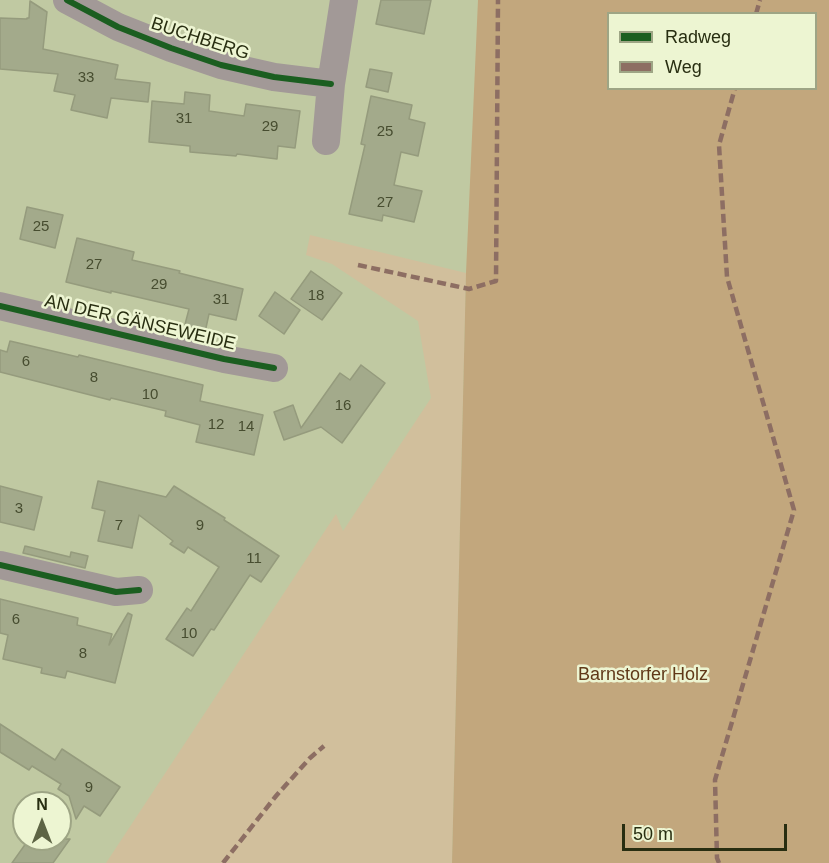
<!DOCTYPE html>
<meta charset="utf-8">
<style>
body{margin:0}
#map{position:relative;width:829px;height:863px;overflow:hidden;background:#c0c9a2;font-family:Helvetica,sans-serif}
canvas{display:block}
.legend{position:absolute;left:607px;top:12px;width:210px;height:78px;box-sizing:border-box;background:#edf5d2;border:2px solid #9ea585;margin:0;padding:8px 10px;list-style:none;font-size:18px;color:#282e11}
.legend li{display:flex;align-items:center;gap:12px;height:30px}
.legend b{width:30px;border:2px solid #9ea585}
.north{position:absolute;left:12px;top:791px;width:60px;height:60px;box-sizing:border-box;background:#edf5d2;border:2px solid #9ea585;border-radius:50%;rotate:0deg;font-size:16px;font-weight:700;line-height:24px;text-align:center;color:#282e11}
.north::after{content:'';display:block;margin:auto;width:21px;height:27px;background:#5d6444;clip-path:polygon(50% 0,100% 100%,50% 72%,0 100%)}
.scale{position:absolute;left:622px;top:824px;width:165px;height:27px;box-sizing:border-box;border:3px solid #282e11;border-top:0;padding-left:8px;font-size:18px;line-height:21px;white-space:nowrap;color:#282e11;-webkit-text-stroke:4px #edf5d2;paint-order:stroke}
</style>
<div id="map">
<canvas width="829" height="863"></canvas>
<ul class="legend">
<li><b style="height:8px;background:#1b5e20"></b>Radweg</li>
<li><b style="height:8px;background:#8d6e63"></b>Weg</li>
</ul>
<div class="north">N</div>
<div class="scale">50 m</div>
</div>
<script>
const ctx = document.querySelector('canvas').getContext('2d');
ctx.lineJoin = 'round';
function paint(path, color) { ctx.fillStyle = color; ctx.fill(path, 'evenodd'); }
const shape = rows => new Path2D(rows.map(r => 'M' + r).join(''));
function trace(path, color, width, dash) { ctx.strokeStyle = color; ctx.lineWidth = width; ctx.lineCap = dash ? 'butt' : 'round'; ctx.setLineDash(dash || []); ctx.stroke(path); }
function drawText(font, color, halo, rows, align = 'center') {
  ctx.font = font + ' Helvetica,sans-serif'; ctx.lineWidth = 5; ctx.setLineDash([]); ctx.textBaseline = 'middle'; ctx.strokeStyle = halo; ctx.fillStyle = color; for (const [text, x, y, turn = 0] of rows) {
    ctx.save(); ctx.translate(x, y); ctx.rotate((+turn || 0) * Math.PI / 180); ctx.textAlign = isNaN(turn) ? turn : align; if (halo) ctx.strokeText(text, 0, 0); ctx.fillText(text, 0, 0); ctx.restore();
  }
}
paint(shape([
 [310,235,466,273,452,863,106,863,336,514,343,531,431,398,418,321,332,264,306,255]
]), '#d1bf9c');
paint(shape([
 [478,0,829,0,829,863,452,863,466,273],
 [608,14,816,14,816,88,608,88]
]), '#c2a77d');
const building = shape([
 [381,0,431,0,424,34,376,24,381,0],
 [30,1,47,12,43,49,118,65,115,79,150,83,148,102,111,98,107,118,71,110,75,95,54,91,58,74,0,69,0,18,27,19,27,18,29,18,30,1],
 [370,69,392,73,388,92,366,87,370,69],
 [185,92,210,95,209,111,244,116,246,104,300,111,295,148,278,146,277,159,237,154,236,156,190,152,190,146,149,142,152,101,184,104,185,92],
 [371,96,412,105,409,119,425,123,418,156,401,152,394,185,422,191,414,222,383,215,382,221,349,214,365,145,361,144,371,96],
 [27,207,63,215,55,248,20,239,27,207],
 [77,238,134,252,132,260,180,271,179,273,243,289,236,320,209,314,204,337,183,332,189,309,111,291,111,293,66,282,77,238],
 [311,271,342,293,322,320,291,299,311,271],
 [275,292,300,310,284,334,259,316,275,292],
 [10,341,78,357,79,355,203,385,200,401,263,415,254,455,196,442,200,425,165,416,166,411,111,398,110,400,0,372,0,350,7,352,10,341],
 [361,365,385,383,342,443,321,427,284,440,274,412,293,405,301,428,340,373,350,380,361,365],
 [98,481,166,497,174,486,225,518,224,520,279,556,261,582,250,575,214,630,211,629,193,656,166,639,187,608,191,611,219,567,188,547,184,553,170,544,173,541,139,515,132,548,98,541,105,511,92,508,98,481],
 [0,486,42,497,34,530,0,522,0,486],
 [25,546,70,557,71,552,88,556,85,568,23,553,25,546],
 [0,599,78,618,77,625,112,634,109,645,128,613,132,615,115,683,67,671,65,678,41,673,42,668,3,659,8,635,0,633,0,599],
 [0,724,55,760,62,749,120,787,100,816,84,806,76,819,69,796,58,789,61,784,32,766,29,770,0,752,0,724],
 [29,839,70,839,53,863,12,863,29,839]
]);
paint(building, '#a3aa8b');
trace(building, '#959b7d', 1.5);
trace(shape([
 [67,0,118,27,171,48,221,65,274,77,331,84],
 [326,141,331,84,344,0],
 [0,306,224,359,274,368],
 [0,565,116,592,139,590]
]), '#a29997', 28);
trace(shape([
 [756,14,760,0],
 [358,265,469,289,496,281,498,0],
 [223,863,276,796,310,758,324,746],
 [719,863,717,858,715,780,794,510,727,277,719,145,735,88]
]), '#8d6e63', 4.5, [9, 4.5]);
trace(shape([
 [67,0,118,27,171,48,221,65,274,77,331,84],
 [0,306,224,359,274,368],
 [0,565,116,592,139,590]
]), '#1b5e20', 6);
drawText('15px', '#474d30', null, [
 ["33",86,78],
 ["31",184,119],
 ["29",270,127],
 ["25",385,132],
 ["27",385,203],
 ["25",41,227],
 ["27",94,265],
 ["29",159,285],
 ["18",316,296],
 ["31",221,300],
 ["6",26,362],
 ["8",94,378],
 ["10",150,395],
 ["16",343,406],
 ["12",216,425],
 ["14",246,427],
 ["3",19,509],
 ["7",119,526],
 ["9",200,526],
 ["11",254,559],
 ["6",16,620],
 ["10",189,634],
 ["8",83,654],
 ["9",89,788]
]);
drawText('18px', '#282e11', '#edf5d2', [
 ["BUCHBERG",200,39,18],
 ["AN DER GÄNSEWEIDE",140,323,13]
]);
drawText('18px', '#603918', '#edf5d2', [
 ["Barnstorfer Holz",643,675]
]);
</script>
